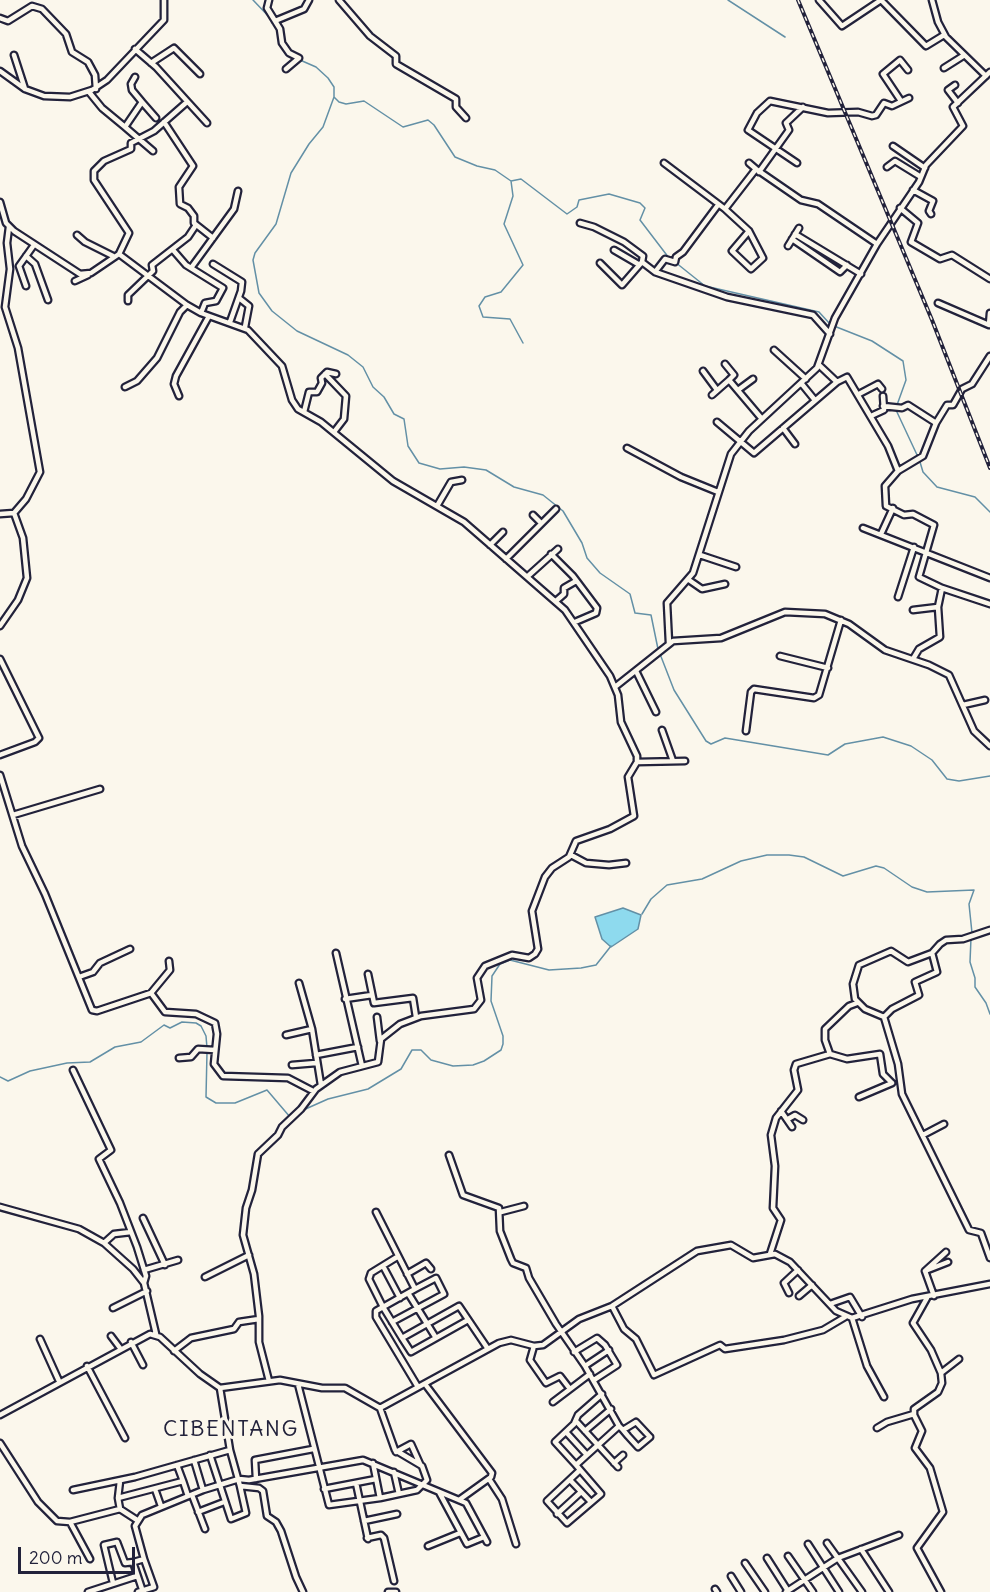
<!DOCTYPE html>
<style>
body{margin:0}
#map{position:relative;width:990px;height:1592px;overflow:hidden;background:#fbf7ec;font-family:Delius,sans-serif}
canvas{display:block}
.scale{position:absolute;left:18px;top:1547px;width:117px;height:27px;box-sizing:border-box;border:3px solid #22223b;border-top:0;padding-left:8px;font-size:18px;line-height:21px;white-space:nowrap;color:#22223b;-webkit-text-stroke:4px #fbf7ec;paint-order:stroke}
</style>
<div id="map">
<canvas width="990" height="1592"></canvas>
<div class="scale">200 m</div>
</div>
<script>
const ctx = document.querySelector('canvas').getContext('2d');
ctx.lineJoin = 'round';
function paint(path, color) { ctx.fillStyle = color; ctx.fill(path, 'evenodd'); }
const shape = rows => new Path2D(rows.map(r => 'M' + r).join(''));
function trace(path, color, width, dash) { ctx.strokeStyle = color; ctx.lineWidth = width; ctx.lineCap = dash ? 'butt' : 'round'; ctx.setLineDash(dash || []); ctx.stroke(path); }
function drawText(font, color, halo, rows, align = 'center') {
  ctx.font = font + ' Delius,sans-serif'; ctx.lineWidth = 6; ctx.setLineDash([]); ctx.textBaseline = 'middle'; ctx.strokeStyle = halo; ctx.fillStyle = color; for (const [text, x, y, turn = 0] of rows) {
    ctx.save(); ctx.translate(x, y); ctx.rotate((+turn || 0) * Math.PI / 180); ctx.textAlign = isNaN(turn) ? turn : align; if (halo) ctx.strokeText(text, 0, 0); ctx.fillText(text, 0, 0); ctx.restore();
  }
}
const water = shape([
 [623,908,641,915,638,929,611,947,602,939,595,917,623,908]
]);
paint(water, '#8edaee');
trace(water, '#6390a6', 1.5);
trace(shape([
 [253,0,273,21],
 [728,0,785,37],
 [300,60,316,67,328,78,334,87,334,97,339,102,346,104,364,101,403,127,428,120,434,125,455,157,477,166,495,170,511,181,513,196,504,224,523,265,501,292,485,297,479,306,483,317,510,319,523,343],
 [334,97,323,127,309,144,291,173,276,224,255,253,253,260,259,293,272,311,297,331,348,355,363,367,373,387,384,397,394,414,404,419,408,446,419,463,440,469,464,467,486,470,514,487,543,495,563,511,582,543,587,558,600,573,630,594,635,613,651,615,658,649],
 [511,181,521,179,567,214,577,207,579,200,609,194,640,203,645,208,640,220,669,258],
 [675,262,705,286,819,312,830,324],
 [834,326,872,341,903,361,906,380,897,405],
 [896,410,918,457],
 [920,462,923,472,937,487,975,497,990,512],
 [660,654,674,690,706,741,711,744,725,738,828,755,845,744,883,737,911,746,932,760,947,779,959,781,990,776],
 [642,914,651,899,667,885,702,879,741,861,767,855,789,855,804,857,843,876,876,866,884,868,912,887,927,892,974,890,969,904,972,933],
 [971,938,970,962,975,978,975,987,986,1003,990,1014],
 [207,1052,206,1097,216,1103,235,1103,267,1090,290,1117],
 [0,1077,8,1081,30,1071,67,1063,90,1062,115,1047,141,1042,164,1025,170,1028,182,1022,196,1023,201,1026,206,1036,207,1048],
 [301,1111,328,1099,368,1089,401,1069,412,1050,421,1050,431,1060,453,1066,473,1065,484,1061,501,1050,503,1044,503,1036,491,1001,492,976,500,964,510,960,549,970,581,968,596,965,611,946]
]), '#6390a6', 1.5);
const minor = shape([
 [269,0,267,8,280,29,282,43,289,53,299,58,286,69],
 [339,0,370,36,396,56,396,64,456,99,456,107,466,118],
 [819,0,842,26,881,0,926,46,944,35],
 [932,0,938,22,946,37,986,76],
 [0,18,8,21,32,6,42,9,66,34,72,52,88,62,95,75,96,89],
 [275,21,304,9,309,0],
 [135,49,156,67,207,123],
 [14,55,25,89],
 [151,63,174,48,200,74],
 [944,68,963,56],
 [0,71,25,89,44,96,70,97,92,90,107,80,164,20,164,0],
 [955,85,948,90,958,103],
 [89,92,102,108,125,127,142,102,132,90,131,84,135,77],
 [901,101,883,74,900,60,908,70],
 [142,102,156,118],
 [164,122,193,166,179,187,180,204,188,208,194,216,194,223,213,238],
 [125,127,153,151],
 [893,146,925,168],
 [664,163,725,209,756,169,801,200,818,204,877,244],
 [749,163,756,169],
 [797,163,748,130,757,113,770,101,828,113,858,112,872,116,876,115,884,103,892,106,909,98],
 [887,167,895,161,921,177],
 [759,172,789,130,786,123,803,107],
 [913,190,933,201,929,211,931,214],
 [0,202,6,223,14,231,80,274,91,273,119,254,187,305,201,313,248,330,282,366,292,400,298,409,321,422,393,481,464,522,565,610,610,676,618,695,621,722,637,756,637,762,628,777,634,816,610,829,576,841,569,857,552,868,545,877,532,911,538,949,535,954,529,958,512,955,485,966,477,978,481,1000,474,1009,421,1016,400,1024,381,1039,378,1062,340,1072,316,1089,301,1109,282,1127,278,1135,258,1154,252,1190,246,1208,243,1235,254,1274,259,1316,259,1342,269,1381],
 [900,208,918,223,911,242,940,259,952,255,990,279],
 [725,209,749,231,763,258,751,269,732,251,749,231],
 [580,223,594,227,624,242,643,256,642,262,655,272,727,297,813,315,830,334],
 [795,234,861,274],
 [77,235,85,242,113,256],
 [792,239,840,272,847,265],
 [788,246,799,228],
 [173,250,186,265,223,288,216,301,205,303,201,313],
 [614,250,638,264],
 [119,254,129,233,94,180,94,171,104,161,131,149,131,143,154,131,187,102],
 [26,256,35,264,48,300],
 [600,263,622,285,642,262],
 [213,264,242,282,241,291,230,322],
 [191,268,234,209,238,191],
 [655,272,665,259,675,262,676,257,683,252,718,205],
 [75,281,88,275],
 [26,286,19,266,34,245],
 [239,298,249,306,245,327],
 [128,301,128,295,153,271,152,265,188,237,196,225],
 [938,303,989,325],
 [989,325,990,313],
 [774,350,806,379],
 [725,364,734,375,729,380],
 [819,365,837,382,847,377,888,446,898,471,885,486,886,506,904,515,913,514,934,525,919,577,942,588,990,604],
 [703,371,717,390],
 [325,374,346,396,344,419,334,432],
 [801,383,814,399],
 [125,387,137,381,157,358,180,312,187,305],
 [738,390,753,379],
 [859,394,878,384,882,389],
 [712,395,729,380,762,419],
 [179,396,174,384,176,376,209,316],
 [883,406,902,408,908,405,936,423],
 [304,412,309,392,317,392,322,383,321,378,327,372,336,374],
 [871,416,884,410,883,396],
 [717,422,754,453,837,382],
 [783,428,795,444],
 [627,448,681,477,718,492],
 [898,471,923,456,936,423,947,405,953,405,962,389,972,384,990,356],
 [437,506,451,482,462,480],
 [0,514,14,513],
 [533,515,541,523],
 [863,528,990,578],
 [881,534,893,508],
 [490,545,503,532],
 [551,554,573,576,597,608,596,613,575,622],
 [700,555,736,567],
 [506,559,556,509],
 [528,576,558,549],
 [689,580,702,589,725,584],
 [898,597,914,547],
 [556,601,564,594,564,588,576,581],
 [913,610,938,607],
 [0,626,18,600,27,578,23,538,14,513,26,499,40,472,18,348,5,307,10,269,7,243,9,227],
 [669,643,667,603,693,573,731,454,749,431,817,368,835,318,877,244,919,182,926,165,963,126,953,107,990,72],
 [780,656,828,668],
 [0,659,39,738,35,742,0,755],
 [913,659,919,649,940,637,938,607,942,588],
 [636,671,656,712],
 [615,687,673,641,721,638,785,612,825,614,849,624,885,650,929,665,949,675,974,731,990,746],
 [963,705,985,700],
 [662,730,673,761],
 [746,731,751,692,754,689,814,698,819,695,841,620],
 [637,762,685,761],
 [0,775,22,846,45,894,92,1010,97,1011,151,993,165,1012,196,1014,215,1023,217,1034,214,1064,223,1076,288,1078,313,1091],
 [13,815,100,789],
 [571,855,586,863,609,865,626,863],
 [990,930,963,939,946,940,940,944,932,953,937,972,915,982,919,995,892,1009,884,1017,898,1064,902,1094,969,1230,981,1233,990,1258],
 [336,953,362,1066],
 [368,974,374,1003,413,998,416,1017],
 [79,977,93,972,100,963,130,949],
 [299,983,312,1029,321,1085],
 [151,993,170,970,169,961],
 [345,999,372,995],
 [377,1017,380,1041],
 [884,1017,865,1009,855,999,853,984,859,965,891,951,908,962,932,953],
 [286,1035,312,1029],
 [830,1054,847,1059,880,1054,883,1074,892,1083],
 [316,1055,358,1047],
 [179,1058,191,1057,198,1049,215,1050],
 [292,1065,316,1063],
 [73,1070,111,1150,99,1159,120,1203,137,1247,146,1276,144,1283],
 [859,1097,892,1083],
 [781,1111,792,1127],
 [788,1119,795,1115,803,1120],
 [923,1135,944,1124],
 [449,1155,463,1195,499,1208,500,1231,511,1259,513,1263,526,1268,529,1278,556,1324,585,1366,619,1426,576,1465,601,1494,567,1523,547,1501,580,1470],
 [0,1207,79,1229,104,1243,133,1269,144,1283,156,1334],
 [376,1212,415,1289,383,1307,402,1338,459,1306,488,1349],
 [501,1212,524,1206],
 [143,1218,165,1265],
 [104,1243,114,1234,131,1232],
 [770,1254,781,1220,773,1208,775,1166,771,1135,776,1118,798,1090,794,1070,796,1064,830,1054,825,1040,825,1029,849,1006,857,1003],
 [397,1257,371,1273,369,1279,383,1307,376,1311,376,1317,418,1387],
 [383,1266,400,1298],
 [144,1270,178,1260],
 [925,1271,946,1252],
 [407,1274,426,1263,431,1269],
 [205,1277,249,1255],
 [408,1293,436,1338],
 [789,1293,784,1283,798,1270],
 [799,1296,812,1285],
 [934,1296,925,1271,948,1262],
 [927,1298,913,1323,931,1350,941,1373,942,1383,938,1392,914,1409,914,1415,922,1431,915,1448,930,1468,943,1512,917,1548,941,1592],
 [830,1304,850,1297,862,1317],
 [612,1306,624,1329,636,1339,654,1375,720,1345,725,1349,784,1340,823,1330,845,1317],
 [113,1308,147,1291],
 [852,1318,867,1366,884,1397],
 [392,1322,444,1294,436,1278,415,1289],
 [111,1336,120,1348],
 [402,1338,411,1352,468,1320],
 [40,1339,59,1381],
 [131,1342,143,1365],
 [534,1346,530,1360,546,1383,560,1376,570,1389],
 [174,1351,191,1338,234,1329,239,1322,259,1319],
 [574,1352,597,1338,605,1345,617,1365,594,1380],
 [87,1366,125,1438],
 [585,1366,609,1350],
 [941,1373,959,1359],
 [298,1384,329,1505,380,1498,373,1463],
 [425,1384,492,1473,491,1477,459,1500],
 [220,1388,230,1450,240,1486,259,1488,263,1491,267,1516,276,1522,281,1531,296,1577,303,1592],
 [553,1402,590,1374],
 [0,1415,150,1334,160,1337,200,1374,220,1388,280,1380,322,1388,345,1388,380,1408,499,1343,511,1340,534,1346,543,1345,579,1319,612,1306,697,1251,731,1245,753,1258,775,1254,790,1262,836,1311,852,1318,912,1299,990,1284],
 [576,1421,618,1467],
 [619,1426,623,1430,628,1436,638,1447,650,1437,636,1422,623,1430],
 [877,1428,887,1422,914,1414],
 [585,1431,611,1409],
 [566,1432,587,1455],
 [0,1443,38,1502,57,1521,70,1522,120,1509,137,1520],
 [396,1452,411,1444,420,1464],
 [210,1455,231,1519,246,1513,240,1486],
 [194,1460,203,1490],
 [614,1463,623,1455],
 [177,1465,183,1481],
 [576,1465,555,1442,574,1424,578,1415,602,1394],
 [394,1472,399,1494],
 [256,1479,255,1460,313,1449],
 [489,1479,502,1499,516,1544],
 [570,1480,591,1502],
 [120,1481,118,1498,120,1509],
 [356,1483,368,1539],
 [155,1489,161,1506],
 [324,1489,376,1479],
 [73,1490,135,1477,230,1450],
 [439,1492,467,1544,484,1537],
 [192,1495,205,1529],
 [118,1498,183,1481,188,1496],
 [380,1498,417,1490,427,1480,422,1466,395,1450,380,1408],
 [198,1512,224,1502],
 [557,1514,581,1492],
 [364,1521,397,1514],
 [70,1522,90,1559],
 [367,1538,381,1535,384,1538,394,1581],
 [827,1543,862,1592],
 [808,1544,839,1592],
 [428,1546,460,1533],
 [861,1549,889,1592],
 [788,1556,813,1592],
 [767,1558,788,1591],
 [745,1563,765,1592],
 [731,1576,741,1592],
 [113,1583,104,1545,117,1542,125,1563,134,1562],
 [715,1589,717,1592],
 [88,1592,137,1576],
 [138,1592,154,1587,144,1559],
 [143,1592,134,1565,134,1562,144,1559,135,1526,142,1515,203,1490,239,1479,249,1480,363,1460,466,1503,487,1542],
 [388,1592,396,1592],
 [786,1592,838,1558,899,1535]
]);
trace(minor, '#22223b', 9);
trace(minor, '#fbf7ec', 4.5);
const rail = shape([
 [798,0,932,320,990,468]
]);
trace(rail, '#22223b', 4);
trace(rail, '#fbf7ec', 1.5, [4.5]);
ctx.letterSpacing = '1.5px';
drawText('22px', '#22223b', '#fbf7ec', [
 ["CIBENTANG",231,1430]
]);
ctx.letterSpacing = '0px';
</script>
